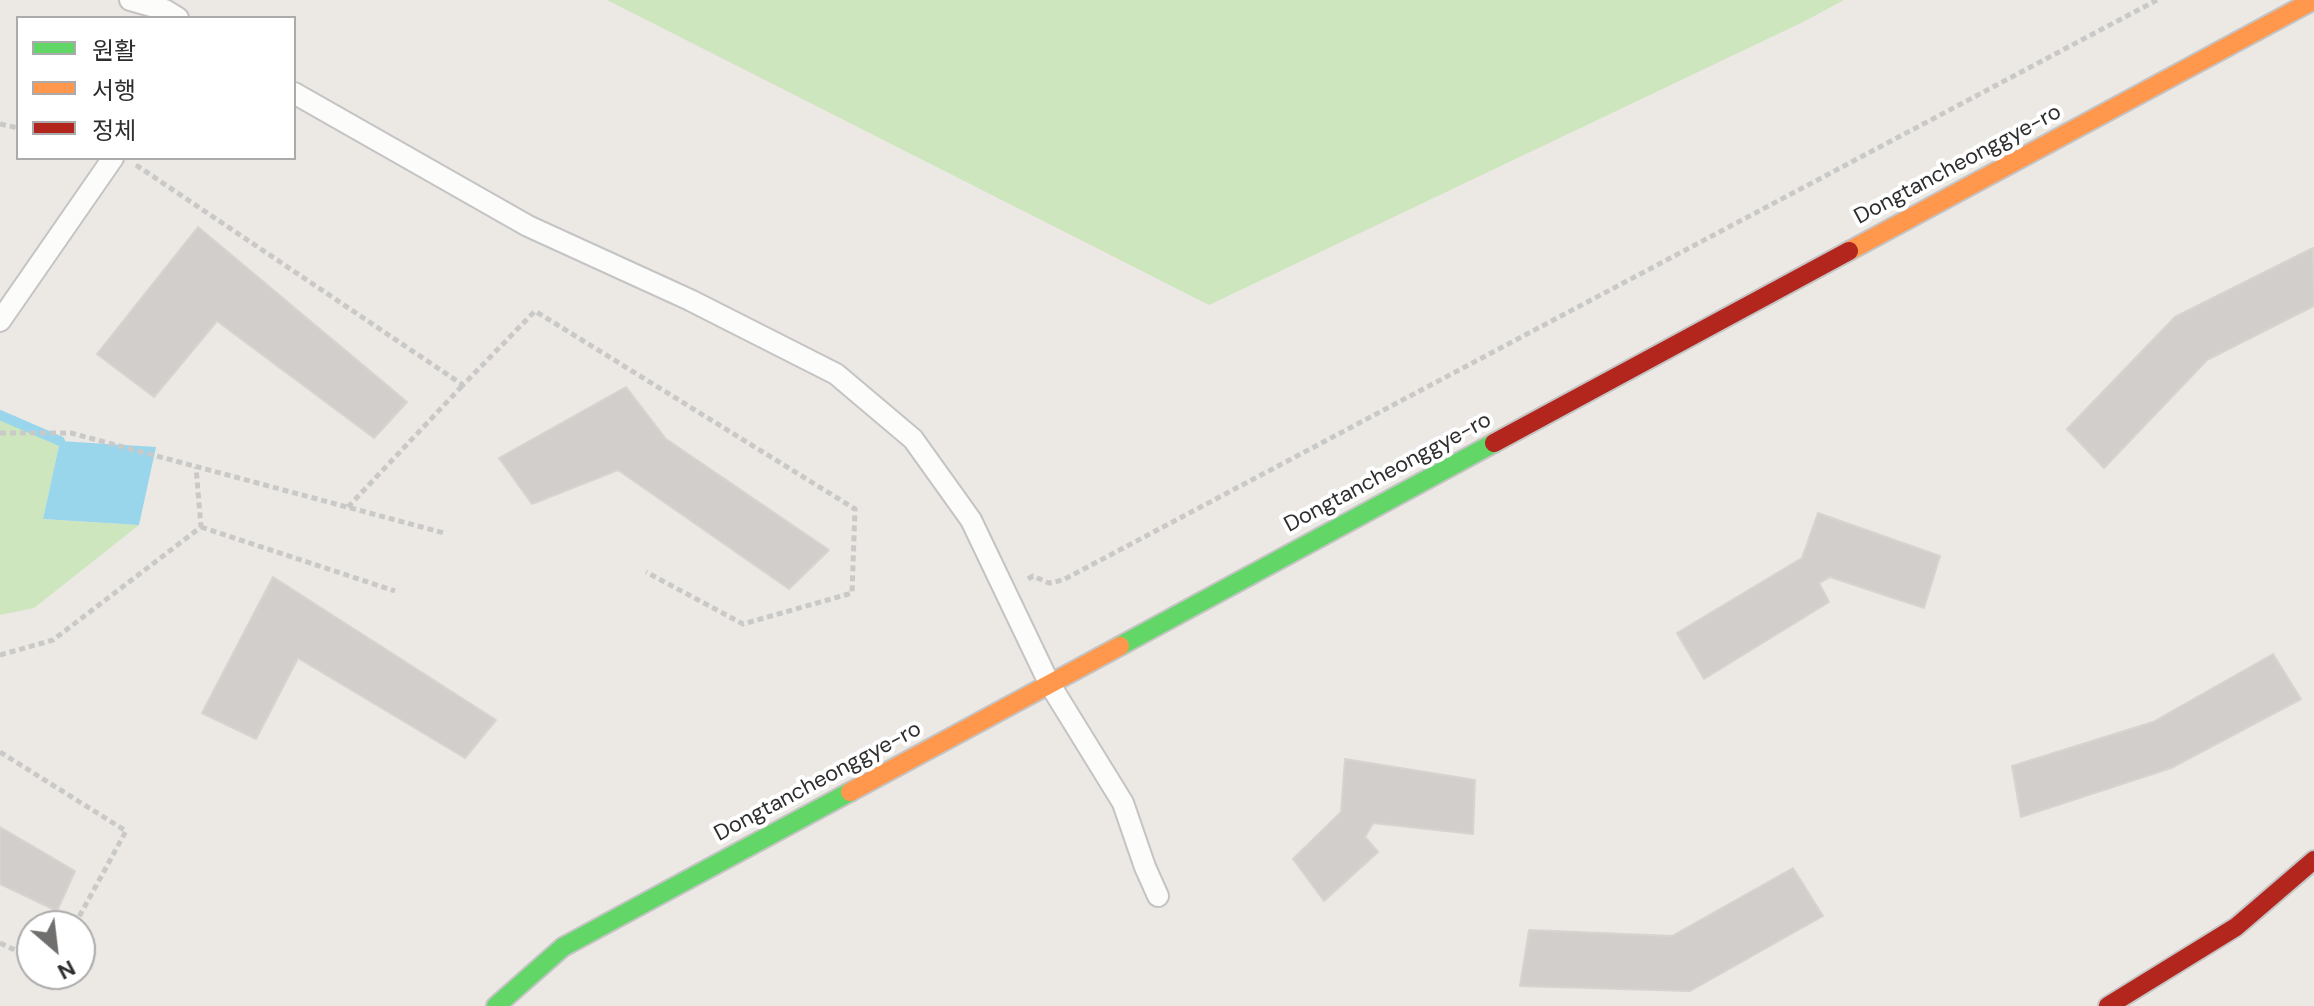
<!DOCTYPE html>
<meta charset="utf-8">
<style>
body{margin:0}
#map{position:relative;width:2314px;height:1006px;overflow:hidden;background:#ece8e4;font-family:"DM Sans","Noto Sans KR",sans-serif}
canvas{display:block}
.legend{position:absolute;left:16px;top:16px;width:280px;height:144px;box-sizing:border-box;background:#fff;border:2px solid #ababab;margin:0;padding:10px 14px;list-style:none;font-size:24px;color:#2e2e2e}
.legend li{display:flex;align-items:center;gap:16px;height:40px}
.legend b{width:40px;border:2px solid #ababab}
.north{position:absolute;left:16px;top:910px;width:80px;height:80px;box-sizing:border-box;background:#fff;border:2px solid #ababab;border-radius:50%;rotate:152deg;font-size:22px;font-weight:700;line-height:32px;text-align:center;color:#2e2e2e}
.north::after{content:'';display:block;margin:auto;width:28px;height:36px;background:#706f6e;clip-path:polygon(50% 0,100% 100%,50% 72%,0 100%)}
</style>
<div id="map">
<canvas width="2314" height="1006"></canvas>
<ul class="legend">
<li><b style="height:10px;background:#63d668"></b>원활</li>
<li><b style="height:10px;background:#ff974d"></b>서행</li>
<li><b style="height:10px;background:#b3261e"></b>정체</li>
</ul>
<div class="north">N</div>
</div>
<script>
const ctx = document.querySelector('canvas').getContext('2d');
ctx.lineJoin = 'round';
function paint(path, color) { ctx.fillStyle = color; ctx.fill(path, 'evenodd'); }
const shape = rows => new Path2D(rows.map(r => 'M' + r).join(''));
function trace(path, color, width, dash) { ctx.strokeStyle = color; ctx.lineWidth = width; ctx.lineCap = dash ? 'butt' : 'round'; ctx.setLineDash(dash || []); ctx.stroke(path); }
function drawText(font, color, halo, rows, align = 'center') {
  ctx.font = font + ' "DM Sans",sans-serif'; ctx.lineWidth = 8; ctx.setLineDash([]); ctx.textBaseline = 'middle'; ctx.strokeStyle = halo; ctx.fillStyle = color; for (const [text, x, y, turn = 0] of rows) {
    ctx.save(); ctx.translate(x, y); ctx.rotate((+turn || 0) * Math.PI / 180); ctx.textAlign = isNaN(turn) ? turn : align; if (halo) ctx.strokeText(text, 0, 0); ctx.fillText(text, 0, 0); ctx.restore();
  }
}
paint(shape([
 [607,0,1844,0,1803,22,1209,305],
 [0,415,60,441,43,519,139,525,34,608,0,615]
]), '#cee6be');
paint(shape([
 [60,441,156,447,139,525,43,519]
]), '#99d6ec');
trace(shape([
 [0,415,60,441]
]), '#99d6ec', 10);
const building = shape([
 [198,227,407,402,374,438,217,321,154,397,97,354,198,227],
 [2313,248,2314,306,2207,360,2104,468,2067,429,2175,317,2313,248],
 [626,387,666,439,829,550,789,589,618,470,532,504,499,458,626,387],
 [1818,513,1940,556,1924,608,1830,577,1819,583,1829,602,1704,679,1677,633,1802,558,1818,513],
 [273,577,496,720,465,758,298,658,256,739,202,713,273,577],
 [2273,654,2301,699,2171,768,2021,817,2012,766,2153,722,2273,654],
 [1345,759,1475,780,1473,834,1373,823,1365,837,1378,852,1324,901,1293,859,1341,812,1345,759],
 [0,827,75,871,57,911,0,884,0,827],
 [1793,868,1823,916,1690,991,1520,986,1529,930,1672,936,1793,868]
]);
paint(building, '#d1cecb');
trace(building, '#d7d4d0', 2);
const lane = shape([
 [130,0,165,10,178,18],
 [294,93,528,226,690,300,836,374,913,439,971,520,1049,683,1123,803,1145,867,1158,896],
 [0,321,113,158]
]);
const fast = shape([
 [1120,646,1494,443],
 [496,1006,563,947,850,792]
]);
const slow = shape([
 [1849,251,2314,0],
 [850,792,1120,646]
]);
const jam = shape([
 [1494,443,1849,251],
 [2108,1006,2236,927,2314,860]
]);
trace(lane, '#c5c4c5', 24);
trace(fast, '#c5c4c5', 22);
trace(slow, '#c5c4c5', 22);
trace(jam, '#c5c4c5', 22);
trace(shape([
 [0,124,18,128],
 [136,165,463,385,535,311,855,509,852,593,743,624,646,572],
 [0,433,71,433,444,533],
 [348,507,463,385],
 [201,527,395,591],
 [1028,579,1033,576,1049,583,1063,580,2157,0],
 [0,655,53,640,201,527,196,467],
 [0,752,126,831,74,926],
 [0,943,32,958]
]), '#c9c9c8', 5, [6, 4]);
trace(lane, '#fcfcfb', 20);
trace(fast, '#63d668', 18);
trace(slow, '#ff974d', 18);
trace(jam, '#b3261e', 18);
drawText('22px', '#2e2e2e', '#fff', [
 ["Dongtancheonggye-ro",1958,165,-28],
 ["Dongtancheonggye-ro",1388,473,-28],
 ["Dongtancheonggye-ro",818,782,-28]
]);
</script>
